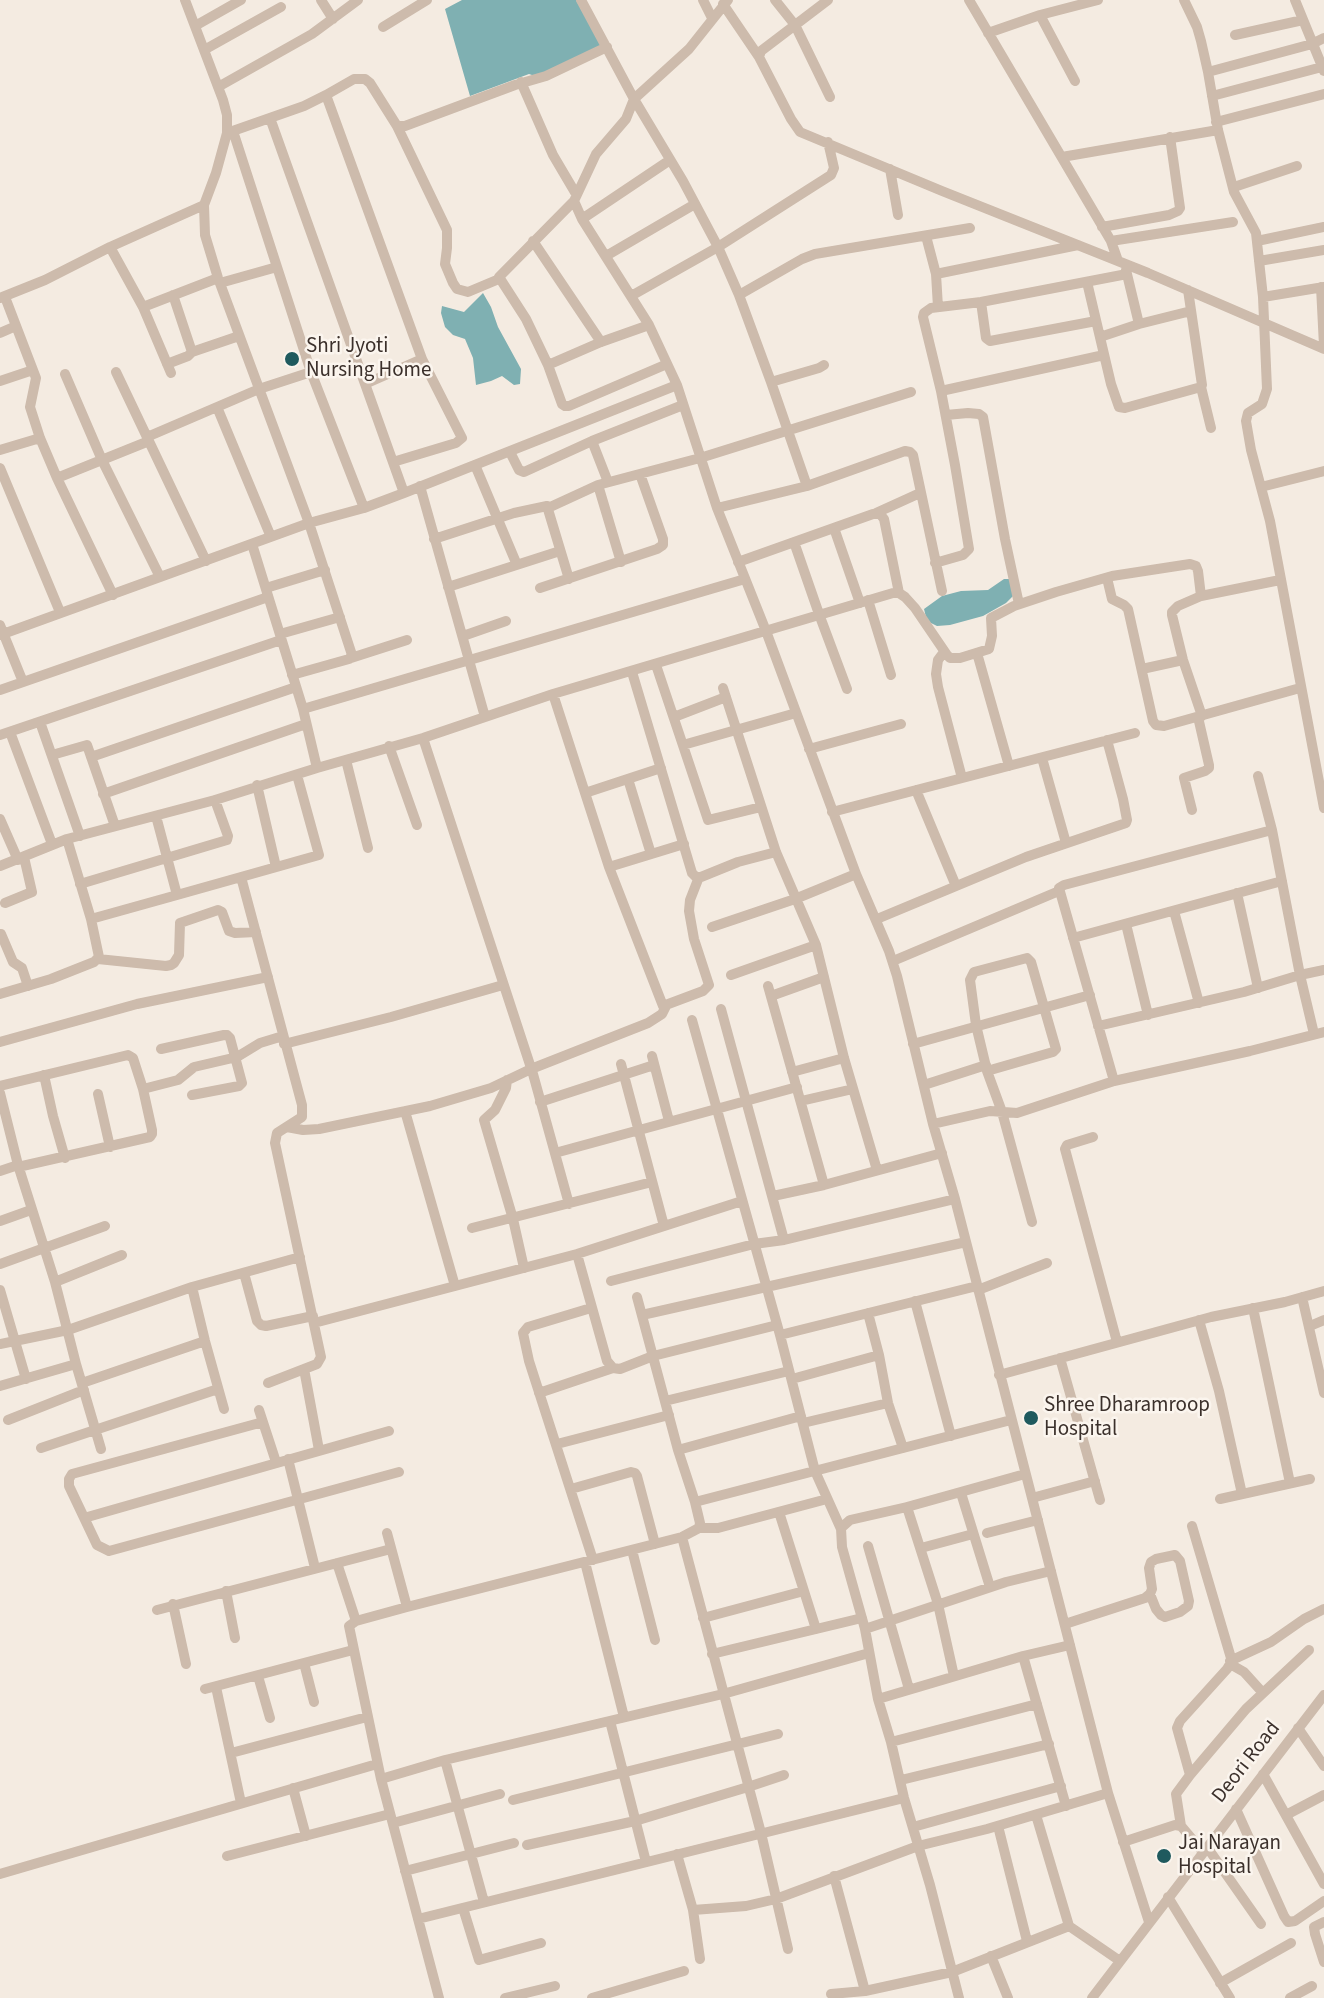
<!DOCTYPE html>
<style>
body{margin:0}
canvas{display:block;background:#f4ebe1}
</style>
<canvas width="1324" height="1998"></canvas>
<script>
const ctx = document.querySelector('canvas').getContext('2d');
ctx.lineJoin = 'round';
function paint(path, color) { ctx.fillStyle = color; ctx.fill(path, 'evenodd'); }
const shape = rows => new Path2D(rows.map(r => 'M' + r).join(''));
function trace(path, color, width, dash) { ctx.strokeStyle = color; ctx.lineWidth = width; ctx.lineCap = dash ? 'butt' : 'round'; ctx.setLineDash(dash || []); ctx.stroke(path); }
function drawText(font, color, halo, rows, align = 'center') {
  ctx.font = font + ' "Source Sans 3",sans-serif'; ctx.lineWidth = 5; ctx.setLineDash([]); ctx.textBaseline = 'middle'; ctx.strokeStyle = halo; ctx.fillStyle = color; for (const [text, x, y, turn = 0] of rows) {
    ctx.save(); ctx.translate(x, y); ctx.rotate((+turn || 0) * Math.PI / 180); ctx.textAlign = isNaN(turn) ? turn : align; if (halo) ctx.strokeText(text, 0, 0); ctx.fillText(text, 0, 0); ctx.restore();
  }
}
paint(shape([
 [462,0,576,0,602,47,538,77,529,74,470,96,445,9],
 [483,293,491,307,498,327,521,369,520,384,514,385,502,376,491,381,476,385,473,358,465,339,453,335,445,327,441,313,442,306,464,312],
 [1004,579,1010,579,1014,595,1006,603,983,616,950,625,937,626,927,621,924,609,942,596,961,591,988,590]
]), '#7fb0b2');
trace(shape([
 [185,0,223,100,227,115,227,133,216,173,204,205,205,235,218,278,309,523,352,655,349,659,292,675],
 [321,0,333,19],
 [581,0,634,99,683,181,718,247,739,295,771,382,807,486],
 [703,0,712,18],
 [728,0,689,49,634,99,626,119,596,154,574,201,582,219,649,325,677,385,717,508,766,631,856,874,889,951,897,976,933,1124,955,1199,1108,1793,1149,1922],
 [775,0,795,25,830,97],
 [969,0,1111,241,1118,261],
 [1184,0,1197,27,1201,41,1208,72,1218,130,1234,192,1256,233,1263,297,1267,389,1262,404,1248,413,1246,421,1251,450,1270,521,1324,808],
 [1295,0,1324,71],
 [723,4,759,57,791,119,800,132,942,191,1148,273,1324,349],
 [1040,15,1075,81],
 [195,26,241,0],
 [383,27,427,0],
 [988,33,1040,15,1098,0],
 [1235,35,1303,20],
 [204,50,281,7],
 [759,57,761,51,828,0],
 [1208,72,1312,44,1324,38],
 [521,82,553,155,576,194],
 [218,87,312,34,358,0],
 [326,95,354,79,365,79,370,83,397,126,447,230,447,248,445,264,453,283,457,289,468,292,499,279],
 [1212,96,1322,67],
 [270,118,404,493],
 [1216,122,1324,94],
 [397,126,405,126,515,85,546,76,607,47],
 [233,131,311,372,364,508],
 [227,133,304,106,326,95,422,359,462,438,456,443,393,462],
 [1062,157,1218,130],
 [890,169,898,215],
 [1234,187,1297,166],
 [574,201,499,277,526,319,548,365,562,404,565,406,569,406,667,364],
 [582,219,670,160],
 [1102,227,1169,215,1178,211,1180,208,1170,137],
 [926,236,936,274,938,307],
 [533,241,601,342],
 [1111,241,1233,222],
 [1257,241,1324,227],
 [110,247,143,307,171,373],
 [606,256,695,204],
 [1259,261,1324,250],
 [1126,270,1139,324,1191,311],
 [936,274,1078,245],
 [1087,282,1111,384,1119,407,1125,408,1201,387],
 [220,283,277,267],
 [1321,287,1324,346],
 [1188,290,1202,385,1201,387,1211,428],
 [739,295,802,259,815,254,970,228],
 [631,296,718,247,831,175,834,168,828,142],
 [5,297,36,378,30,407,40,438,57,478,113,595],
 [1263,297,1324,287],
 [0,298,45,280,110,247,204,205],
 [981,302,986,338,990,341,1096,321],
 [143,307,218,278],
 [0,333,16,326],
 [1100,337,1139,324],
 [192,352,239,336],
 [167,364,188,356,192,352,173,295],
 [548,365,601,342,649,325],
 [116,372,206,561],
 [65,374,102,460,160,577],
 [0,381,33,370],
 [771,382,819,368,824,365],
 [365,384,422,359],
 [941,391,1104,355],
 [217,407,271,537],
 [946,415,968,413,979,414,983,417,1005,539,1019,604],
 [147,437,259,389,311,372],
 [592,441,608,482],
 [0,450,40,438],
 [510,452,519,470,524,472,592,441,683,405],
 [475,465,517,565],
 [0,468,60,612],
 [57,478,149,441],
 [598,485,621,562],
 [420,486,485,717],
 [1261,487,1324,471],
 [548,508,598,485,700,458,911,392],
 [717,508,807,486,905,451,910,452,913,455,942,591],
 [876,513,920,493],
 [834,528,860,603],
 [434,539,514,513,547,506,569,579],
 [794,542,819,614,847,689],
 [252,544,303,709,317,768],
 [738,562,873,514,880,514,884,519,899,593],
 [935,563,963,555,969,549,955,465,941,391,923,317,924,313,931,308,981,302,1127,274],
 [1107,578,1112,599,1124,605,1128,609,1153,721,1156,725,1164,726,1300,688],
 [448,587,560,551],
 [266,588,325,570],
 [540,588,657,549,663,545,663,539,640,474],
 [1201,596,1280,580],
 [868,600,891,675],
 [0,625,23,682],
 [280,634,340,617],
 [0,635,309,523,364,508,404,493,677,385],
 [463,636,506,621],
 [944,652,938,660,936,674,938,687,962,778],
 [977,653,1009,766],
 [351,658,407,640],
 [656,665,708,820,761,807],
 [1142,669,1183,660],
 [632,672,692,873,696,877,701,877,738,862,776,852],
 [723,688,776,852,816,945,844,1058,877,1170],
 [0,690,268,597],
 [553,694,609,867,663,1006,703,991,709,985,694,939,689,911,690,900,699,877],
 [303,709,745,579],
 [674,717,726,697],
 [40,722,80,836],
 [10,732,52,844],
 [0,735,281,640],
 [423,738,533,1074,569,1204],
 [683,745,796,713],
 [389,746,417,825],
 [809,749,901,724],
 [52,755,87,745,115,826],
 [91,757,296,687],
 [1042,758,1066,843],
 [346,760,368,848],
 [1258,776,1272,830,1300,975,1314,1034],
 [628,779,651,854],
 [257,785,276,867],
 [916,790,956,886],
 [585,793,661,768],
 [103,794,306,724],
 [1192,810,1184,778,1205,771,1209,768,1209,765,1198,717],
 [832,812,1135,733],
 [156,816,177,895,241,877,319,855,297,775],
 [0,819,18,860],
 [0,866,67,839,215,800,317,768,423,738,553,694,893,593,899,593,905,597,915,608,947,655,950,658,960,658,989,649,992,636,991,618,1014,606,1056,592,1112,576,1190,564,1196,566,1198,571,1201,596,1178,606,1172,612,1172,615,1183,660,1202,716],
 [609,867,684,844],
 [241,877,302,1105,302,1117,277,1133,275,1143,321,1357,317,1364,268,1383],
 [80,884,227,840,228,836,215,800],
 [1237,893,1258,988],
 [5,903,32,892,24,857],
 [1174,911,1199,1003],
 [91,919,177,895],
 [877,919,1026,857,1126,823,1127,820,1123,799,1107,740],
 [1126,924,1148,1015],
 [712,927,795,899,856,874],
 [1,934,13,962,22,968,28,986],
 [1073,938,1282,881],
 [98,959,166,966,171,965,174,963,179,955,180,923,218,910,222,912,229,931,235,933,256,932],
 [893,961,1059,891],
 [731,975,816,945],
 [768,986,824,1185],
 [0,994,51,979,94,962,99,957,91,919,67,839],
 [771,996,824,977],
 [721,1009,784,1240],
 [692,1020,780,1335,815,1471,841,1529],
 [1098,1026,1244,992,1300,975,1324,970],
 [0,1042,137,1004,268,977],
 [284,1044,391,1017,503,985],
 [913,1044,1090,995],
 [161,1049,224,1035,227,1035,230,1038,242,1083,239,1086,192,1095],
 [652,1056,669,1121],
 [621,1064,664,1226],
 [987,1071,1053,1052,1056,1049,1031,962,1027,958,974,972,970,980,976,1025,987,1071,1002,1112,1032,1222],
 [792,1072,844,1058],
 [44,1075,53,1116,65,1158],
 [507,1080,506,1088,495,1110,484,1120,513,1219,524,1268],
 [1114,1081,1059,888,1064,885,1272,830],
 [924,1085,986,1065],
 [0,1086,128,1055,133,1058,143,1089,152,1130,152,1134,150,1137,18,1167],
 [143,1089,178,1080,194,1067,237,1057,260,1043,283,1036],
 [0,1093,18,1165,55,1282,76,1364,101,1449],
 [98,1094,110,1147],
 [801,1101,853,1089],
 [540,1102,654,1065],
 [405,1111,455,1286],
 [933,1124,990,1111,1017,1113,1114,1081,1250,1051,1324,1032],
 [287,1127,303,1130,319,1129,430,1106,491,1088,531,1069,648,1023,662,1014,666,1006],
 [1093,1137,1067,1145,1065,1149,1117,1342],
 [555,1153,797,1087],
 [0,1171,18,1165],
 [773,1196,824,1185,942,1153],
 [0,1221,31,1210],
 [472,1228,652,1182],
 [577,1254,607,1361,613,1368,620,1369,653,1356,777,1325],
 [0,1264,105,1226],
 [244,1273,257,1321,261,1325,266,1326,313,1316],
 [611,1281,754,1244,784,1240,955,1199],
 [55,1282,122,1255],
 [192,1287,205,1341,224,1409],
 [0,1290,26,1379],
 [978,1290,1047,1263],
 [637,1297,678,1450,695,1502],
 [1302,1297,1324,1393],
 [915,1301,951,1436],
 [591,1308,528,1327,523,1333,529,1361,593,1560],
 [1253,1308,1290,1483],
 [868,1313,879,1355,888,1403,903,1448],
 [642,1315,966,1242],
 [1199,1320,1219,1391,1242,1494],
 [314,1323,577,1254,742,1201],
 [1310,1326,1324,1320],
 [780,1335,977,1286],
 [0,1344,68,1330,192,1287,300,1257],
 [1060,1358,1100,1500],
 [304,1369,319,1450],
 [999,1375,1211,1317,1285,1302,1324,1291],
 [792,1379,879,1355],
 [82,1383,205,1341],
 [0,1386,76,1364],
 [539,1393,613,1368],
 [665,1401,789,1371],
 [259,1410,276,1462],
 [8,1420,84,1390],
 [263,1422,72,1474,69,1479,69,1486,97,1545,109,1551,399,1472],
 [803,1423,888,1403],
 [557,1444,669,1415],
 [41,1448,218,1389],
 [678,1450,801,1416],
 [288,1459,315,1568],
 [571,1489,631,1472,635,1473,637,1476,655,1544],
 [961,1493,990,1587],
 [1032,1498,1095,1481],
 [1220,1499,1310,1479],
 [907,1507,938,1604,954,1676],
 [779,1512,816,1629],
 [84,1518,389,1431],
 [699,1528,718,1528,827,1499],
 [387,1533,407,1607],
 [987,1533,1038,1520],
 [682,1537,761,1833,788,1949],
 [868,1546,909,1689],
 [921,1548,973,1534],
 [632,1550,655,1640],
 [585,1562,624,1717],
 [337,1563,356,1621],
 [226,1591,235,1638],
 [173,1604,186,1664],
 [157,1610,391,1549],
 [703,1618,804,1591],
 [1065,1624,1145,1598,1150,1594,1152,1589,1149,1568,1151,1562,1156,1559,1175,1555,1180,1561,1189,1601,1188,1606,1180,1612,1165,1617,1161,1615,1156,1609,1150,1594],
 [865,1629,1006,1582,1051,1571],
 [712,1654,862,1618],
 [1023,1656,1066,1806],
 [1230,1661,1271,1642,1304,1619,1324,1609],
 [304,1663,314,1702],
 [1230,1664,1244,1672,1263,1693],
 [258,1676,270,1718],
 [216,1687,241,1803],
 [205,1689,353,1650],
 [878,1699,1023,1656,1070,1645],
 [610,1721,646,1862],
 [1298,1728,1324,1766],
 [891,1742,1037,1704],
 [231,1753,367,1717],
 [445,1760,484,1902],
 [1263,1774,1324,1884],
 [1190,1775,1177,1728,1180,1721,1227,1669,1230,1664,1231,1658,1192,1526],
 [381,1779,445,1760,723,1694,869,1653],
 [901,1780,1049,1744],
 [293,1788,306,1836],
 [513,1800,778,1734],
 [1236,1809,1284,1916,1288,1922,1295,1921,1324,1901],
 [1036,1815,1069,1926],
 [1286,1815,1324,1795],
 [393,1823,500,1794],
 [998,1826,1027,1941],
 [1181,1826,1176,1794,1190,1775,1246,1709,1309,1650],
 [913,1827,1061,1786],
 [1123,1842,1175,1825,1181,1826,1203,1852],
 [527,1845,635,1821,748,1787,784,1775],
 [1207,1847,1261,1924],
 [677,1854,693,1910,700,1959],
 [227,1856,390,1814],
 [405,1871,514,1843],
 [0,1874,377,1764],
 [834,1876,865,1991],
 [1168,1897,1230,1998],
 [463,1908,479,1960,541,1943],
 [693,1910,746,1906,776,1899,918,1846,987,1829,1108,1793],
 [418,1919,904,1798],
 [1324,1922,1314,1927,1315,1934,1324,1962],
 [991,1956,1008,1998],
 [1220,1983,1291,1943],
 [831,1994,865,1991,952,1972,1069,1926,1120,1961],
 [439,1998,381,1779,349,1626,356,1621,407,1607,682,1537,699,1528,700,1523,695,1502,1011,1420],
 [505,1998,555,1986],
 [592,1998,684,1971],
 [959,1998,930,1885,904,1798,891,1742,878,1699,865,1629,842,1547,841,1528,850,1520,907,1507,1025,1474],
 [1092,1998,1324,1695],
 [1290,1998,1312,1986]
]), '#cdbbac', 10);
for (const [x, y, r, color] of [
 [292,359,8,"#1f5a5e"],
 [1031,1418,8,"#1f5a5e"],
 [1164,1856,8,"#1f5a5e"]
]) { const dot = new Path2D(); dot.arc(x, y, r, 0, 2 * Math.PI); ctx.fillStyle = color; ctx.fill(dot); trace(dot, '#fbf5ee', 2); }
drawText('21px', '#3b302b', '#fbf5ee', [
 ["Shri Jyoti",306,347],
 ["Nursing Home",306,371],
 ["Shree Dharamroop",1044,1406],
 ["Hospital",1044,1430],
 ["Jai Narayan",1178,1844],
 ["Hospital",1178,1868]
], 'left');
drawText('21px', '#3b302b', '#fbf5ee', [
 ["Deori Road",1247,1763,-52]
]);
</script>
